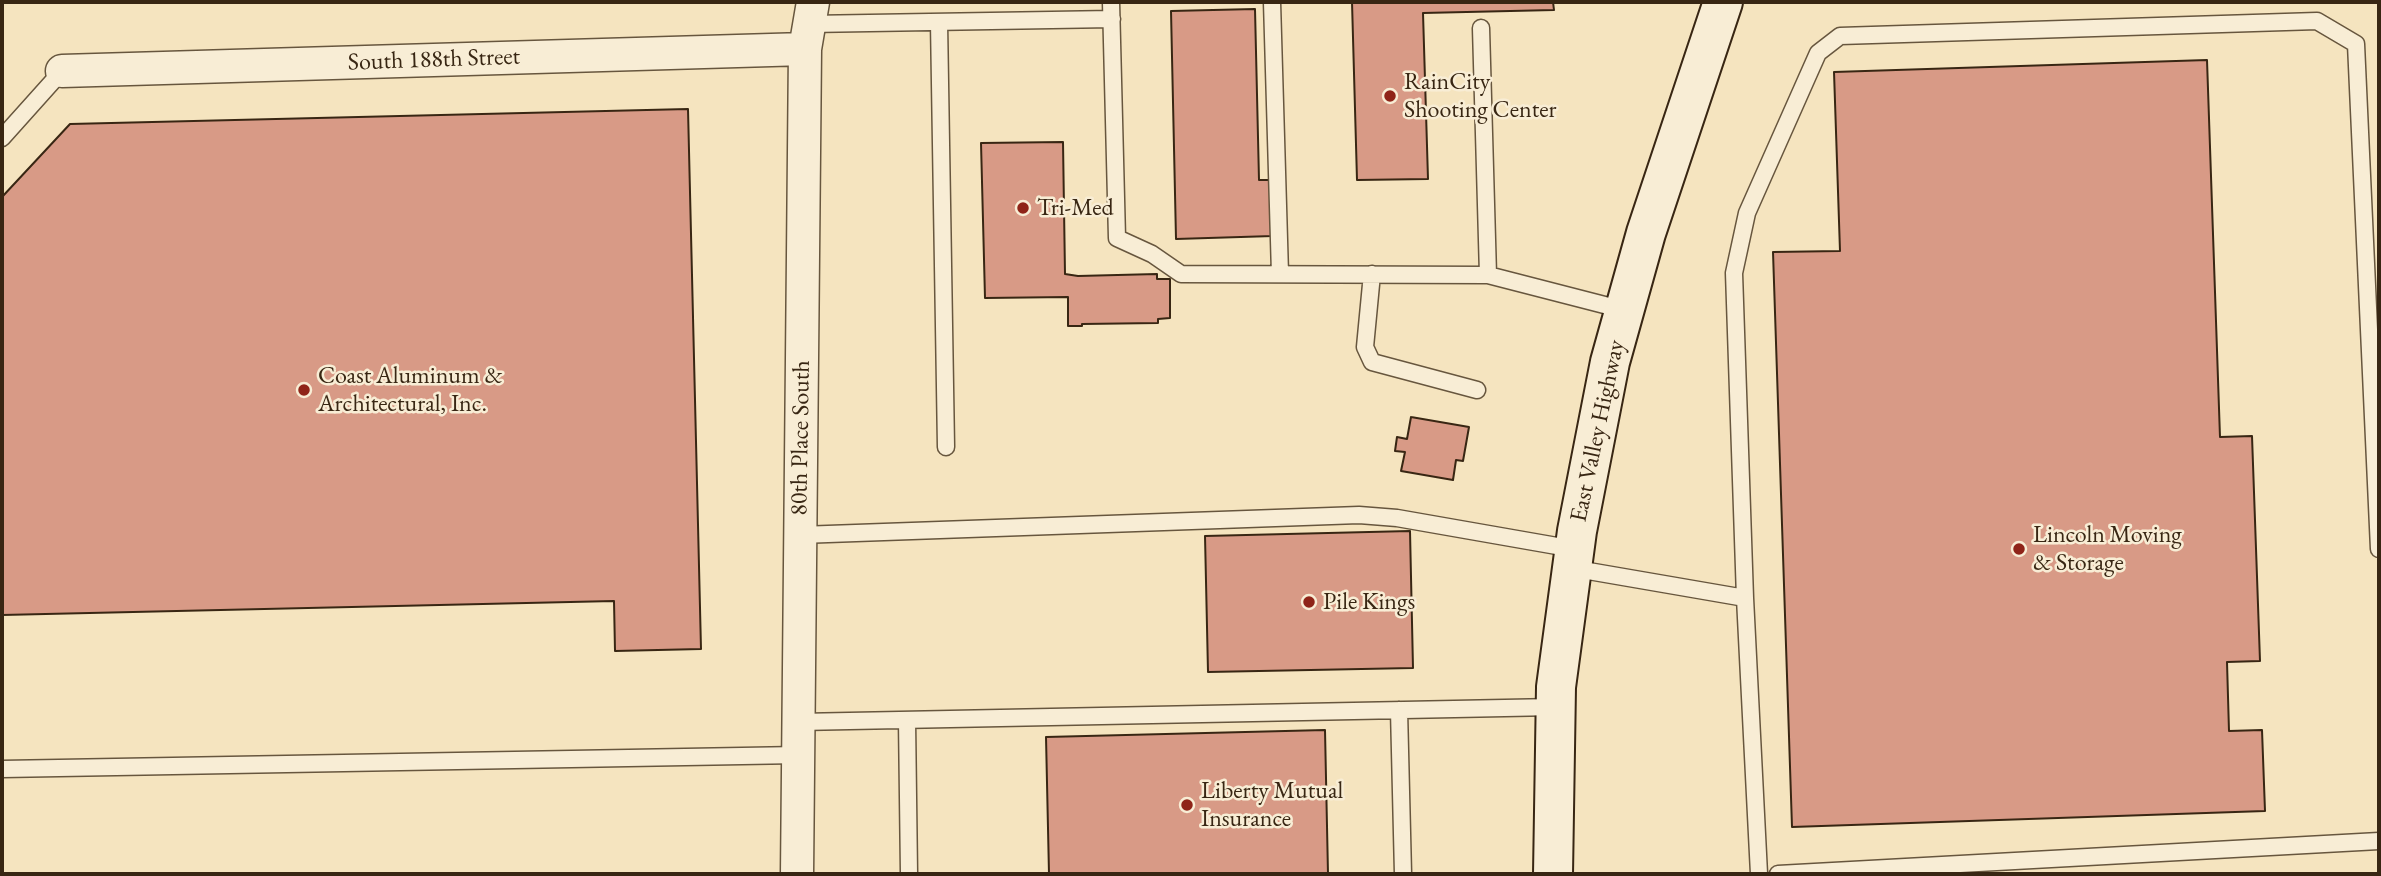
<!DOCTYPE html>
<style>
body{margin:0}
#map{position:relative;width:2381px;height:876px;overflow:hidden;background:#f5e4bf;font-family:"EB Garamond",serif}
canvas{display:block}
.frame{position:absolute;inset:0;border:4px solid #382613;pointer-events:none}
</style>
<div id="map">
<canvas width="2381" height="876"></canvas>
<div class="frame"></div>
</div>
<script>
const ctx = document.querySelector('canvas').getContext('2d');
ctx.lineJoin = 'round';
function paint(path, color) { ctx.fillStyle = color; ctx.fill(path, 'evenodd'); }
const shape = rows => new Path2D(rows.map(r => 'M' + r).join(''));
function trace(path, color, width, dash) { ctx.strokeStyle = color; ctx.lineWidth = width; ctx.lineCap = dash ? 'butt' : 'round'; ctx.setLineDash(dash || []); ctx.stroke(path); }
function drawText(font, color, halo, rows, align = 'center') {
  ctx.font = font + ' "EB Garamond",serif'; ctx.lineWidth = 5; ctx.setLineDash([]); ctx.textBaseline = 'middle'; ctx.strokeStyle = halo; ctx.fillStyle = color; for (const [text, x, y, turn = 0] of rows) {
    ctx.save(); ctx.translate(x, y); ctx.rotate((+turn || 0) * Math.PI / 180); ctx.textAlign = isNaN(turn) ? turn : align; if (halo) ctx.strokeText(text, 0, 0); ctx.fillText(text, 0, 0); ctx.restore();
  }
}
const building = shape([
 [1352,2,1553,2,1554,10,1423,13,1428,179,1357,180,1352,2],
 [1255,9,1259,180,1272,180,1273,236,1176,239,1171,11,1255,9],
 [2207,60,2220,437,2252,436,2260,661,2227,662,2229,731,2262,730,2265,811,1792,827,1773,252,1840,251,1834,72,2207,60],
 [688,109,701,649,615,651,614,601,2,615,2,197,70,124,688,109],
 [1063,142,1065,274,1078,276,1157,274,1157,279,1170,279,1170,318,1158,319,1158,323,1082,324,1082,326,1068,326,1068,297,985,298,981,143,1063,142],
 [1411,417,1469,427,1463,461,1456,460,1453,480,1401,471,1405,452,1395,451,1397,437,1407,439,1411,417],
 [1410,531,1413,668,1208,672,1205,536,1410,531],
 [1325,730,1328,874,1049,874,1046,737,1325,730]
]);
paint(building, '#d89a86');
trace(building, '#382613', 2);
const service = shape([
 [1111,2,1117,238,1152,254,1181,274,1488,275,1624,310],
 [1272,2,1280,274],
 [939,22,946,447],
 [809,24,1112,19],
 [1481,28,1488,275],
 [2,138,62,71],
 [1372,274,1365,347,1372,362,1477,390],
 [800,535,1359,515,1397,518,1574,549],
 [1571,568,1745,598,1759,874],
 [1745,598,1734,273,1747,213,1818,53,1840,36,2317,21,2356,44,2379,549],
 [1399,710,1403,874],
 [907,720,909,874],
 [799,722,1555,707],
 [2,769,799,755],
 [1778,874,2379,841]
]);
const minor = shape([
 [62,71,805,49],
 [797,874,805,49,813,2]
]);
const secondary = shape([
 [1553,874,1556,687,1577,531,1610,362,1646,233,1723,2]
]);
trace(service, '#67563e', 19);
trace(minor, '#67563e', 35);
trace(secondary, '#382613', 42);
trace(service, '#f8edd5', 16);
trace(minor, '#f8edd5', 32);
trace(secondary, '#f8edd5', 38);
for (const [x, y, r, color] of [
 [1390,96,7,"#8f2418"],
 [1023,208,7,"#8f2418"],
 [304,390,7,"#8f2418"],
 [2019,549,7,"#8f2418"],
 [1309,602,7,"#8f2418"],
 [1187,805,7,"#8f2418"]
]) { const dot = new Path2D(); dot.arc(x, y, r, 0, 2 * Math.PI); ctx.fillStyle = color; ctx.fill(dot); trace(dot, '#f8edd5', 2.5); }
drawText('24px', '#382613', '#f8edd5', [
 ["South 188th Street",434,60,-2],
 ["East Valley Highway",1598,431,-78],
 ["80th Place South",801,438,-89]
]);
drawText('24px', '#382613', '#f8edd5', [
 ["RainCity",1404,82],
 ["Shooting Center",1404,110],
 ["Tri-Med",1037,208],
 ["Coast Aluminum &",318,376],
 ["Architectural, Inc.",318,404],
 ["Lincoln Moving",2033,535],
 ["& Storage",2033,563],
 ["Pile Kings",1323,602],
 ["Liberty Mutual",1201,791],
 ["Insurance",1201,819]
], 'left');
</script>
